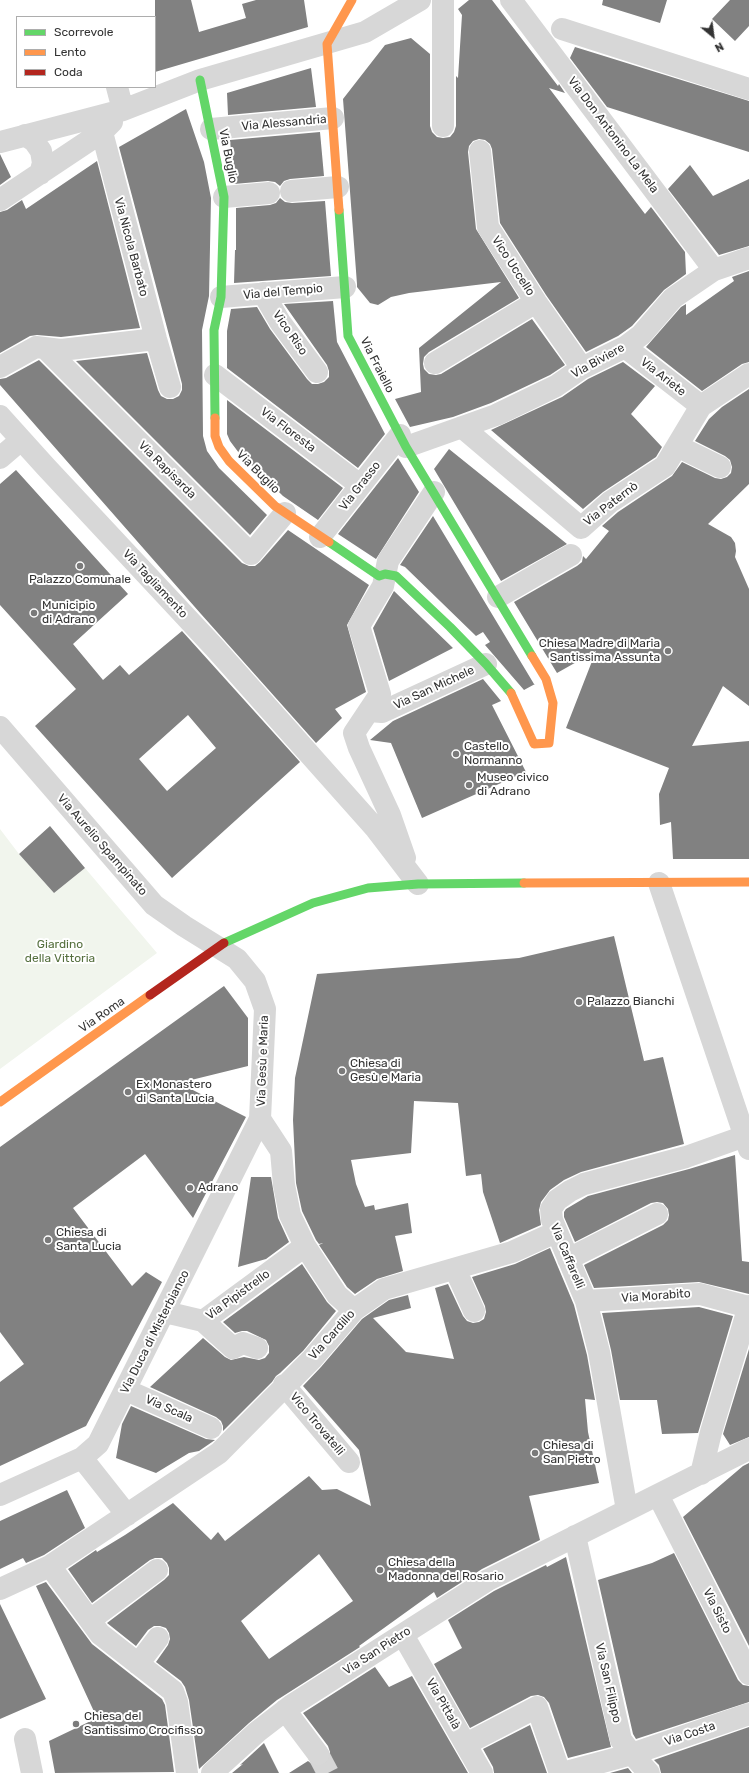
<!DOCTYPE html>
<meta charset="utf-8">
<style>
body{margin:0}
#map{position:relative;width:749px;height:1773px;overflow:hidden;background:#fff;font-family:Rubik,sans-serif}
canvas{display:block}
.legend{position:absolute;left:16px;top:16px;width:140px;height:72px;box-sizing:border-box;background:#fff;border:1px solid #adadad;margin:0;padding:5px 7px;list-style:none;font-size:12px;color:#333}
.legend li{display:flex;align-items:center;gap:8px;height:20px}
.legend b{width:20px;border:1px solid #adadad}
.north{position:absolute;left:693px;top:16px;width:40px;height:40px;-webkit-text-stroke:3px #fff;paint-order:stroke;rotate:151deg;font-size:11px;font-weight:700;line-height:16px;text-align:center;color:#333}
.north::after{content:'';display:block;margin:auto;width:14px;height:18px;background:#333;clip-path:polygon(50% 0,100% 100%,50% 72%,0 100%)}
</style>
<div id="map">
<canvas width="749" height="1773"></canvas>
<ul class="legend">
<li><b style="height:5px;background:#63d668"></b>Scorrevole</li>
<li><b style="height:5px;background:#ff974d"></b>Lento</li>
<li><b style="height:5px;background:#b3261e"></b>Coda</li>
</ul>
<div class="north">N</div>
</div>
<script>
const ctx = document.querySelector('canvas').getContext('2d');
ctx.lineJoin = 'round';
function paint(path, color) { ctx.fillStyle = color; ctx.fill(path, 'evenodd'); }
const shape = rows => new Path2D(rows.map(r => 'M' + r).join(''));
function trace(path, color, width, dash) { ctx.strokeStyle = color; ctx.lineWidth = width; ctx.lineCap = dash ? 'butt' : 'round'; ctx.setLineDash(dash || []); ctx.stroke(path); }
function drawText(font, color, halo, rows, align = 'center') {
  ctx.font = font + ' Rubik,sans-serif'; ctx.lineWidth = 4; ctx.setLineDash([]); ctx.textBaseline = 'middle'; ctx.strokeStyle = halo; ctx.fillStyle = color; for (const [text, x, y, turn = 0] of rows) {
    ctx.save(); ctx.translate(x, y); ctx.rotate((+turn || 0) * Math.PI / 180); ctx.textAlign = isNaN(turn) ? turn : align; if (halo) ctx.strokeText(text, 0, 0); ctx.fillText(text, 0, 0); ctx.restore();
  }
}
paint(shape([
 [0,829,19,854,54,893,85,868,157,953,0,1069]
]), '#f1f5ed');
paint(shape([
 [155,0,191,0,199,32,246,18,242,4,256,0,304,0,308,27,155,72],
 [469,0,492,0,558,86,559,84,565,93,549,88,645,214,651,207,685,252,686,274,664,290,632,326,618,336,586,352,546,295,500,223,492,149,490,144,485,140,479,139,473,141,469,146,468,152,476,229,519,298,429,352,424,357,423,364,424,369,429,374,436,375,441,374,532,319,565,365,550,375,491,403,453,417,410,427,395,399,421,392,419,348,501,282,409,293,391,297,378,305,370,303,357,287,357,284,343,99,385,45,411,38,430,54,430,126,432,132,437,137,443,138,450,137,454,132,456,126,456,76,458,78,462,15,458,9],
 [603,0,667,0,660,23,602,5],
 [730,0,749,0,749,26,735,41,712,19],
 [575,47,749,101,749,152,607,107,570,58],
 [311,68,316,107,228,115,227,93],
 [186,109,204,162,211,198,209,296,202,330,203,436,207,451,219,468,267,515,250,535,76,361,147,353,158,390,161,396,167,399,173,399,179,396,182,390,182,384,119,147],
 [320,132,324,176,290,179,284,181,280,186,275,182,268,181,234,184,230,140],
 [0,154,11,177,0,185],
 [97,161,140,328,61,337,37,335,30,336,0,353,0,212,7,210,22,200,26,209],
 [690,165,713,196,749,179,749,246,719,255,668,189],
 [280,198,285,202,292,203,325,201,331,276,234,283,235,250,236,250,236,208,270,205,276,203],
 [749,271,749,362,742,364,702,391,646,347,681,307,686,304,686,315,734,281,732,277],
 [333,301,337,342,385,434,358,468,227,368,227,331,231,309,257,307,270,329,307,379,312,384,318,384,324,382,329,377,329,371,327,365,284,304],
 [39,360,242,563,249,566,255,566,260,562,288,530,369,585,347,625,366,692,335,709,342,718,316,743,201,614,0,385,0,379,6,378],
 [623,362,655,386,631,414,662,447,656,457,603,492,583,509,491,430,562,397,588,379],
 [749,389,749,484,708,524,731,537,735,543,736,551,735,557,749,589,749,706,723,686,692,746,749,741,749,859,673,859,671,822,660,825,659,794,669,768,566,728,596,651,557,673,514,602,577,566,582,562,583,556,586,559,609,531,602,526,618,512,672,476,682,462,715,478,721,479,727,477,731,473,732,467,730,460,725,456,695,441,709,419,722,407],
 [227,400,343,488,318,520,283,496,239,453,230,441,227,434],
 [449,449,567,544,501,581,434,469],
 [398,458,419,492,376,559,338,534],
 [16,470,128,594,73,644,103,680,120,665,129,675,182,631,300,762,172,878,35,726,76,689,0,605,0,484],
 [188,715,216,748,167,791,139,759],
 [433,516,534,684,535,684,524,690,485,645,490,642,483,632,476,636,405,567,400,565],
 [394,591,453,648,389,681,373,628],
 [483,679,501,701,492,705,526,772,422,818,391,743,370,740,393,721],
 [50,826,85,868,54,893,19,854],
 [614,936,644,1061,663,1057,684,1144,581,1172,564,1180,550,1190,541,1202,539,1210,541,1225,500,1243,483,1192,481,1174,466,1176,458,1103,414,1101,411,1153,351,1160,356,1184,365,1207,374,1205,375,1210,408,1203,412,1233,395,1236,403,1271,377,1279,355,1294,347,1287,319,1245,323,1243,319,1244,316,1240,302,1211,296,1183,293,1120,295,1078,317,974,519,958],
 [224,986,248,1018,248,1066,179,1083,246,1117,193,1218,145,1154,73,1208,132,1286,146,1272,162,1282,86,1426,0,1466,0,1382,24,1364,0,1332,0,1147],
 [735,1155,742,1261,749,1262,749,1294,699,1282,594,1288,584,1265,663,1225,668,1220,669,1215,668,1209,663,1203,657,1202,651,1203,575,1242,564,1217,564,1212,566,1209,588,1196,689,1169],
 [251,1177,271,1177,278,1218,289,1242,266,1259,238,1267],
 [550,1248,574,1305,587,1355,595,1400,585,1399,588,1432,599,1483,529,1496,540,1540,482,1569,437,1598,434,1592,359,1646,360,1647,277,1700,249,1723,199,1769,189,1700,185,1687,181,1681,156,1662,168,1645,170,1639,169,1633,166,1628,160,1626,154,1626,148,1630,136,1646,107,1623,164,1580,169,1575,169,1568,167,1563,162,1558,155,1558,150,1560,92,1603,68,1569,96,1550,97,1552,125,1535,173,1503,211,1540,218,1532,225,1541,309,1476,322,1490,337,1489,371,1506,359,1450,303,1386,321,1367,362,1319,389,1300,408,1295,411,1308,373,1318,406,1352,454,1359,435,1288,448,1284,463,1316,467,1321,473,1323,479,1322,484,1319,486,1312,485,1306,472,1277,515,1264],
 [319,1554,353,1601,269,1659,241,1621],
 [302,1264,327,1302,336,1311,303,1351,280,1373,276,1376,272,1382,223,1431,223,1426,221,1421,216,1417,150,1387,203,1338,225,1357,231,1360,244,1357,259,1360,265,1358,269,1353,269,1346,266,1340,247,1331,242,1331,235,1333,223,1322],
 [699,1307,733,1316,698,1433,662,1434,657,1400,620,1400,611,1350,602,1313],
 [749,1349,749,1437,730,1445,723,1434],
 [131,1406,206,1439,215,1440,199,1451,189,1453,156,1473,116,1458,122,1424],
 [749,1463,749,1646,683,1517,743,1466],
 [67,1490,85,1528,44,1555,26,1563,23,1558,0,1569,0,1521],
 [674,1553,738,1680,743,1685,749,1686,749,1702,636,1739,633,1734,598,1580,652,1563],
 [566,1557,611,1747,568,1758,549,1703,544,1697,538,1695,531,1696,470,1728,434,1664,462,1648,448,1620,494,1591,546,1565,547,1567],
 [46,1582,92,1644,162,1699,165,1705,174,1772,55,1773,49,1741,97,1718,36,1586],
 [0,1604,46,1699,0,1719],
 [375,1667,389,1687,412,1676,468,1773,289,1773,308,1761,313,1765,319,1766,326,1764,330,1759,330,1752,328,1746,303,1713],
 [530,1725,547,1773,494,1773,493,1767,483,1749],
 [749,1727,749,1773,661,1773,659,1765,654,1760],
 [264,1743,279,1773,232,1773,243,1764,240,1765],
 [628,1768,632,1773,610,1773]
]), '#818181');
trace(shape([
 [318,1754,328,1773]
]), '#d6d6d6', 22, [22, 11]);
trace(shape([
 [511,0,714,270],
 [562,29,749,89],
 [117,87,123,110],
 [443,126,443,0],
 [211,129,333,118],
 [102,132,156,339,170,387],
 [25,135,34,141,41,151,43,163,40,174],
 [0,142,123,110,200,80,365,32,420,0],
 [480,151,488,227,536,302,582,368],
 [291,191,338,187],
 [224,197,269,193],
 [0,200,102,132,112,122],
 [263,293,280,322,317,372],
 [221,297,345,287],
 [625,347,701,406],
 [45,348,251,554,285,513],
 [435,363,536,302],
 [0,367,36,347,61,350,156,339],
 [215,375,360,485],
 [0,416,46,467,214,647,376,829,418,884],
 [462,427,581,528,610,502,665,466,701,406,749,374],
 [677,446,720,467],
 [406,447,496,415,556,386,582,368,625,347,641,335,673,298,714,270,749,258],
 [0,458,21,440],
 [320,537,400,435],
 [498,597,571,555],
 [369,711,382,712,486,664],
 [0,727,154,905,184,926,237,959,255,981,265,1009,260,1119,281,1151,284,1185,290,1215,305,1246,337,1295,354,1310],
 [405,858,390,815,359,748,354,733,380,694,359,626,383,586,388,561,434,492],
 [659,883,749,1149],
 [568,1259,657,1214],
 [455,1269,474,1311],
 [586,1301,700,1294,748,1307],
 [165,1312,203,1321,305,1246],
 [203,1321,233,1348,243,1343,257,1348],
 [284,1385,349,1462],
 [126,1390,211,1428],
 [82,1458,127,1515],
 [701,1474,711,1432,749,1306],
 [0,1495,82,1458,98,1444,260,1119],
 [658,1495,749,1674],
 [627,1510,599,1352,586,1301,552,1220,551,1209,557,1200,570,1191,584,1184,686,1157,745,1136],
 [575,1536,621,1740,632,1754,649,1773],
 [50,1566,100,1634,173,1691,177,1702,187,1773],
 [0,1589,50,1566,219,1453,312,1359,354,1310,384,1289,512,1252,556,1232],
 [90,1620,157,1570],
 [403,1635,482,1773],
 [138,1664,158,1638],
 [285,1710,318,1754],
 [25,1739,32,1773],
 [466,1744,537,1707,560,1773],
 [212,1773,257,1732,292,1705,488,1580,749,1449],
 [562,1773,632,1754,749,1714]
]), '#d7d7d7', 22);
trace(shape([
 [200,80,224,197,221,297,214,330,215,418],
 [339,210,348,336,406,447,532,656],
 [329,542,379,576,385,574,396,576,450,627,486,664,511,693],
 [224,943,313,903,368,888,418,884,524,883]
]), '#63d668', 9);
trace(shape([
 [339,210,327,44,352,0],
 [215,418,215,436,219,447,229,461,275,506,329,542],
 [511,693,534,744,549,743,553,703,546,679,532,656],
 [524,883,749,882],
 [0,1102,150,995]
]), '#ff974d', 9);
trace(shape([
 [150,995,224,943]
]), '#b3261e', 9);
for (const [x, y, r, color] of [
 [80,566,4,"#7a7a7a"],
 [34,613,4,"#7a7a7a"],
 [668,651,4,"#7a7a7a"],
 [456,754,4,"#7a7a7a"],
 [469,785,4,"#7a7a7a"],
 [579,1002,4,"#7a7a7a"],
 [342,1071,4,"#7a7a7a"],
 [128,1092,4,"#7a7a7a"],
 [190,1188,4,"#7a7a7a"],
 [48,1240,4,"#7a7a7a"],
 [535,1453,4,"#7a7a7a"],
 [380,1570,4,"#7a7a7a"],
 [76,1724,4,"#7a7a7a"]
]) { const dot = new Path2D(); dot.arc(x, y, r, 0, 2 * Math.PI); ctx.fillStyle = color; ctx.fill(dot); trace(dot, '#fff', 1.5); }
drawText('12px', '#333', '#fff', [
 ["Via Alessandria",284,123,-5],
 ["Via Don Antonino La Mela",613,135,53],
 ["Via Buglio",228,156,79],
 ["Via Nicola Barbato",131,247,75],
 ["Vico Uccello",513,266,57],
 ["Via del Tempio",283,292,-5],
 ["Vico Riso",290,333,55],
 ["Via Biviere",598,361,-29],
 ["Via Fraiello",377,365,63],
 ["Via Ariete",663,377,38],
 ["Via Floresta",288,430,37],
 ["Via Rapisarda",167,470,45],
 ["Via Buglio",258,472,45],
 ["Via Grasso",360,486,-52],
 ["Via Paternò",611,504,-37],
 ["Via Tagliamento",155,584,47],
 ["Via San Michele",434,688,-25],
 ["Via Aurelio Spampinato",102,845,49],
 ["Via Roma",102,1015,-35],
 ["Via Gesù e Maria",263,1061,-88],
 ["Via Caffarelli",567,1256,67],
 ["Via Pipistrello",238,1295,-36],
 ["Via Morabito",656,1296,-4],
 ["Via Duca di Misterbianco",155,1332,-63],
 ["Via Cardillo",332,1335,-48],
 ["Via Scala",169,1409,24],
 ["Vico Trovatelli",317,1424,50],
 ["Via Sisto",717,1611,63],
 ["Via San Pietro",377,1651,-33],
 ["Via San Filippo",608,1683,77],
 ["Via Pittalà",443,1704,60],
 ["Via Costa",690,1734,-19]
]);
drawText('12px', '#333', '#fff', [
 ["Palazzo Comunale",80,580,"center"],
 ["Municipio",42,606],
 ["di Adrano",42,620],
 ["Chiesa Madre di Maria",660,644,"right"],
 ["Santissima Assunta",660,658,"right"],
 ["Castello",464,747],
 ["Normanno",464,761],
 ["Museo civico",477,778],
 ["di Adrano",477,792],
 ["Palazzo Bianchi",587,1002],
 ["Chiesa di",350,1064],
 ["Gesù e Maria",350,1078],
 ["Ex Monastero",136,1085],
 ["di Santa Lucia",136,1099],
 ["Adrano",198,1188],
 ["Chiesa di",56,1233],
 ["Santa Lucia",56,1247],
 ["Chiesa di",543,1446],
 ["San Pietro",543,1460],
 ["Chiesa della",388,1563],
 ["Madonna del Rosario",388,1577],
 ["Chiesa del",84,1717],
 ["Santissimo Crocifisso",84,1731]
], 'left');
drawText('12px', '#56703f', '#fff', [
 ["Giardino",60,945],
 ["della Vittoria",60,959]
]);
</script>
